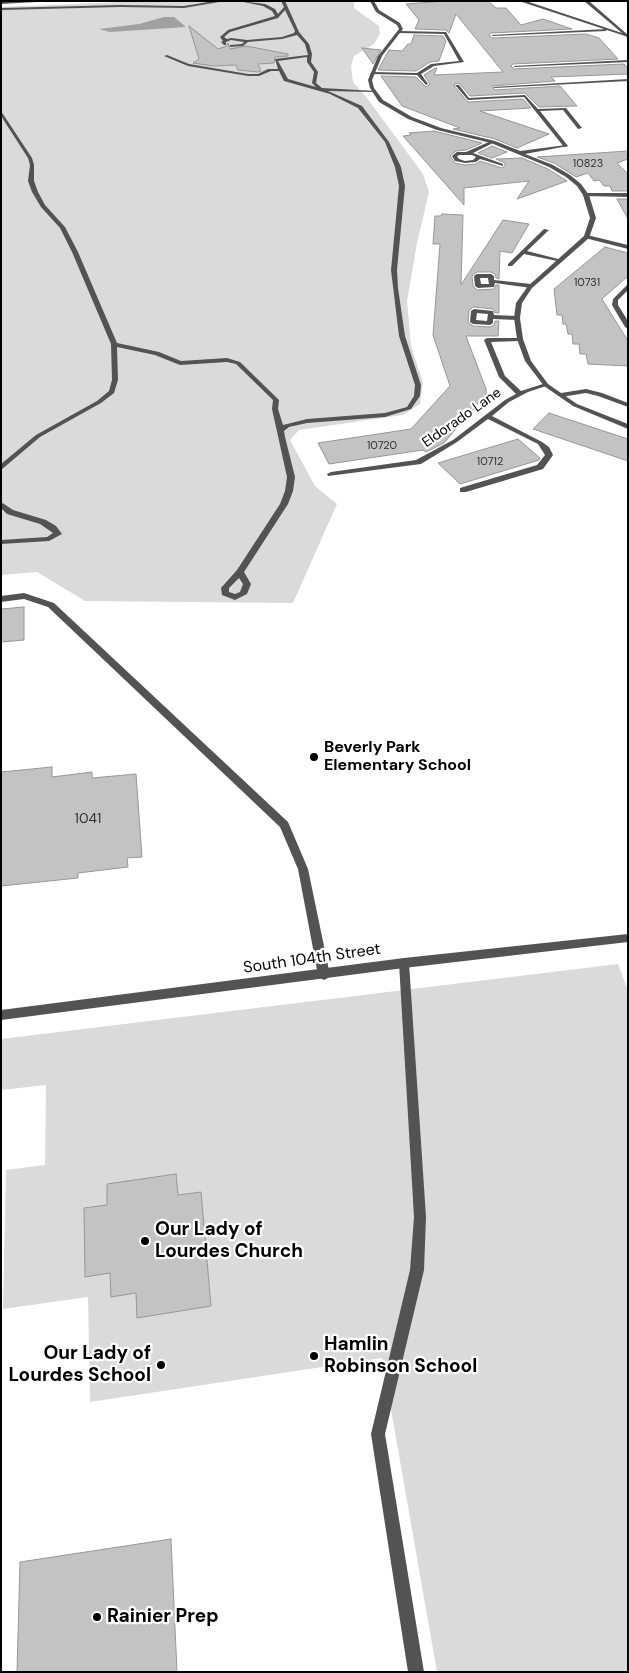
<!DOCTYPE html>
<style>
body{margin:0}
#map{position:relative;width:629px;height:1673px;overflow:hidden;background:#fff;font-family:"DM Sans",sans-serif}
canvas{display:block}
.frame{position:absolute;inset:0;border:2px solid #000;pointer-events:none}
</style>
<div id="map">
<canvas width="629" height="1673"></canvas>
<div class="frame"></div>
</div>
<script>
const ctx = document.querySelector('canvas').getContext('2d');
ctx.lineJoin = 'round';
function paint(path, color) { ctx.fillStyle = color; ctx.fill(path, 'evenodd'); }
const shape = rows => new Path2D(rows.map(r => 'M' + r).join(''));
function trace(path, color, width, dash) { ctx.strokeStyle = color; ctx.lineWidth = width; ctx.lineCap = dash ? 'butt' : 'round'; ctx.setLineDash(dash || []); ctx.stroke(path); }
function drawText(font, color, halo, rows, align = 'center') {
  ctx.font = font + ' "DM Sans",sans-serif'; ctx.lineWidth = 4.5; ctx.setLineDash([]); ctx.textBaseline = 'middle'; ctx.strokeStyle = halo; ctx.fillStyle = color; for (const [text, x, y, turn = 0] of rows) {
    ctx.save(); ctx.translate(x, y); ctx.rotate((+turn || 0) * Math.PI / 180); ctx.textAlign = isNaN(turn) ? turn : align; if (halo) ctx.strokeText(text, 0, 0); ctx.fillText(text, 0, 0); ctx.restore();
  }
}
paint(shape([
 [145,1,354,1,354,8,379,26,380,34,374,44,354,56,351,66,353,82,367,98,423,174,429,192,417,243,407,301,411,346,423,382,420,404,403,415,299,430,290,440,315,486,337,504,293,603,85,601,37,572,1,575,1,7],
 [618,964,628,990,628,1672,437,1672,382,1358,90,1402,88,1297,3,1309,6,1170,45,1165,46,1085,1,1090,1,1039]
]), '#dadada');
paint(shape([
 [164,17,174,17,186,27,110,32,99,29,139,24]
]), '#a1a1a1');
const building = shape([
 [445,1,488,1,496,8,506,8,521,25,543,19,572,29,491,33,489,35,492,38,586,34,599,38,618,59,513,64,511,66,514,69,624,64,628,68,628,74,551,77,555,81,492,86,495,90,560,86,577,106,539,107,525,93,470,96,460,84,455,83,454,86,468,102,523,99,531,108,480,111,549,134,517,148,495,139,453,129,460,128,402,106,381,76,416,77,426,87,430,84,424,75,435,68,437,68,434,75,503,72,456,14,449,33,446,30,415,29,419,20,406,4,445,1],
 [189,26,218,49,227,46,228,43,230,49,246,46,288,54,288,56,275,57,274,63,258,64,261,71,258,72,238,70,236,65,213,66,193,63,199,59,189,26],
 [414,35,443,36,446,41,439,61,430,62,416,71,378,70,389,50,402,51,408,44,411,44,414,35],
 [362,48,381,50,373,64,362,48],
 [434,131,482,143,466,150,456,151,450,156,455,163,465,165,476,164,480,161,502,168,505,166,505,163,496,159,522,158,548,169,567,181,517,199,529,181,464,188,464,205,403,136,411,135,409,133,434,131],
 [492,146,507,152,492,158,478,153,492,146],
 [628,151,628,159,617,163,628,174,628,191,612,191,610,186,604,186,599,180,594,181,588,173,576,177,554,163,537,157,628,151],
 [617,199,628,199,628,219,617,199],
 [442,214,463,215,461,285,503,220,529,224,512,253,500,251,499,279,496,278,495,274,491,272,477,272,472,276,473,286,477,290,494,289,496,285,499,285,499,313,495,313,493,309,473,307,469,311,468,322,473,326,490,327,494,325,495,321,499,321,498,336,466,336,486,389,486,394,444,443,426,452,423,450,329,464,318,443,411,429,450,386,433,335,440,244,433,244,435,216,441,216,442,214],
 [605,247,628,253,628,276,602,299,628,341,628,366,588,364,586,354,580,354,579,344,573,344,572,334,568,334,566,324,563,324,562,315,557,315,554,289,605,247],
 [549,413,628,439,628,461,533,429,549,413],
 [518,439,540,458,539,460,460,484,438,463,518,439],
 [24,607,24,640,1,642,1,609,24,607],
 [52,767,52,777,92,772,92,778,136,774,142,857,127,858,128,867,78,873,78,878,1,886,1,772,52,767],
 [176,1174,178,1195,201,1192,211,1306,137,1318,136,1293,111,1297,110,1273,85,1277,84,1208,107,1205,107,1184,176,1174],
 [171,1539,177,1672,17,1672,20,1562,171,1539]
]);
paint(building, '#c3c3c3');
trace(building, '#979797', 1);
paint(shape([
 [214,1,225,1,184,8,120,7,1,10,1,8,120,5,184,6,214,1],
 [239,1,265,4,275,9,278,14,284,7,281,1,285,1,299,32,309,44,312,54,311,62,318,72,316,83,322,88,376,91,374,92,328,91,362,106,389,142,401,167,405,186,397,270,398,288,405,336,421,385,420,396,411,409,385,417,307,423,289,427,284,431,285,437,295,477,293,491,288,504,244,572,251,584,247,594,235,600,222,595,221,588,237,570,280,504,285,491,287,477,272,409,273,400,236,364,227,362,180,365,155,355,117,347,118,380,114,393,101,403,40,437,1,470,1,464,36,435,97,401,109,391,112,380,111,344,72,252,60,228,41,207,32,192,28,181,30,165,28,158,1,116,1,111,32,158,34,165,34,181,38,192,45,205,65,227,78,252,117,343,159,352,181,361,227,358,240,362,279,400,278,409,283,425,307,419,385,413,407,407,414,396,415,385,399,336,391,270,399,186,395,167,385,142,358,108,330,94,284,81,279,71,271,71,259,76,248,76,188,66,164,56,167,55,189,64,248,74,258,74,268,69,278,69,275,59,308,55,305,44,297,35,282,39,248,42,243,46,230,47,230,45,242,44,244,42,231,40,226,42,226,45,224,45,221,42,223,41,220,37,228,30,275,16,272,11,263,6,239,1],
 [285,10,295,31,294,33,282,37,247,40,231,38,227,39,224,37,230,32,278,18,285,10],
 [307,57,307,62,314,72,312,83,316,87,288,79,278,61,307,57],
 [239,578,243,584,240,592,235,594,229,592,229,588,239,578],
 [607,29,606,31,493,36,491,35,607,29],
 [400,31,446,32,464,62,434,66,421,74,428,84,426,85,417,75,370,74,372,72,417,73,431,64,459,61,444,34,399,33,400,31],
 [628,60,628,62,515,67,513,66,628,60],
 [455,85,459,85,469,98,525,95,538,109,566,108,582,128,578,129,563,110,540,111,568,146,564,147,524,97,468,100,455,85],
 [491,141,495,142,473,153,503,164,503,166,480,159,476,162,465,163,455,161,452,156,457,152,466,152,491,141],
 [460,155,472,155,476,157,473,160,465,161,459,159,457,156,460,155],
 [586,193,628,193,628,197,584,196,583,195,586,193],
 [544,229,549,230,527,251,562,260,562,262,524,254,512,266,508,266,508,264,544,229],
 [587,235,628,245,628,249,585,238,584,237,587,235],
 [477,274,491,274,494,276,494,280,531,284,534,286,531,288,495,283,494,287,478,288,475,286,474,276,477,274],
 [480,278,488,278,489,284,481,284,480,278],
 [628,284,628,290,618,300,618,305,628,321,628,329,625,327,612,305,613,299,628,284],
 [474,309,493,311,494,315,517,316,520,318,517,320,493,319,493,323,490,325,473,324,470,322,471,311,474,309],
 [477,313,488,314,487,321,476,320,477,313],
 [522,338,523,339,520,341,491,342,505,376,521,391,546,383,549,385,528,392,509,402,492,416,542,442,549,447,553,455,543,469,466,492,460,492,460,488,537,465,545,455,538,444,488,419,457,442,421,464,328,476,327,474,331,472,416,460,453,440,505,400,516,394,499,377,484,340,487,338,522,338],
 [586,389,602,393,628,403,628,407,598,396,586,393,561,397,558,395,561,393,586,389],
 [1,502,13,510,46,520,56,526,62,534,49,541,1,544,1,540,47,537,53,533,40,524,7,514,1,508,1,502],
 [24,593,54,603,288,822,308,869,330,975,328,978,324,980,320,978,318,975,298,869,280,827,48,607,24,599,1,602,1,596,24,593],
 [404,958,408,960,409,963,426,1217,424,1270,385,1434,424,1672,408,1672,371,1434,410,1270,414,1217,399,963,400,960,404,958]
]), '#535353');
paint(shape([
 [370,1,374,1,379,10,400,23,403,29,382,56,372,80,374,88,383,100,412,117,441,128,495,141,520,151,566,145,568,146,525,154,553,165,570,175,581,184,589,195,596,218,589,238,532,288,522,303,520,318,523,339,531,361,548,384,577,404,628,424,628,429,573,406,544,386,525,361,517,339,514,318,516,303,528,286,584,236,590,218,583,195,577,186,566,177,549,167,491,143,437,130,408,119,379,102,370,88,368,80,378,56,399,29,397,25,376,12,370,1],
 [519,1,526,1,628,35,628,37,519,1],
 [628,79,628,81,495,88,493,87,628,79],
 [628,934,628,942,404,968,1,1020,1,1010,404,958,628,934]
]), '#535353');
paint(shape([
 [39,1,37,2,1,4,1,2,39,1],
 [584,1,589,1,628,35,628,38,584,1]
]), '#535353');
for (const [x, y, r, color] of [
 [314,757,5,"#000"],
 [145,1241,5,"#000"],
 [314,1356,5,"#000"],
 [161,1365,5,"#000"],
 [97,1617,5,"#000"]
]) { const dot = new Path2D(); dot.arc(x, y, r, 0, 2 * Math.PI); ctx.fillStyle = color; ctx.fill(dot); trace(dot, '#fff', 2); }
drawText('11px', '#313131', null, [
 ["10823",588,164],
 ["10731",587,283],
 ["10720",382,446],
 ["10712",490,462]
]);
drawText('14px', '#000', '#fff', [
 ["Eldorado Lane",462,418,-35]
]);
drawText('14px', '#313131', null, [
 ["1041",88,819]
]);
drawText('bold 16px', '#000', '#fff', [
 ["Beverly Park",324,748],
 ["Elementary School",324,766]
], 'left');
drawText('16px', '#000', '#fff', [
 ["South 104th Street",312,959,-8]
]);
drawText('bold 19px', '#000', '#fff', [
 ["Our Lady of",155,1230],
 ["Lourdes Church",155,1252],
 ["Hamlin",324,1345],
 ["Robinson School",324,1367],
 ["Our Lady of",151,1354,"right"],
 ["Lourdes School",151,1376,"right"],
 ["Rainier Prep",107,1617]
], 'left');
</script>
